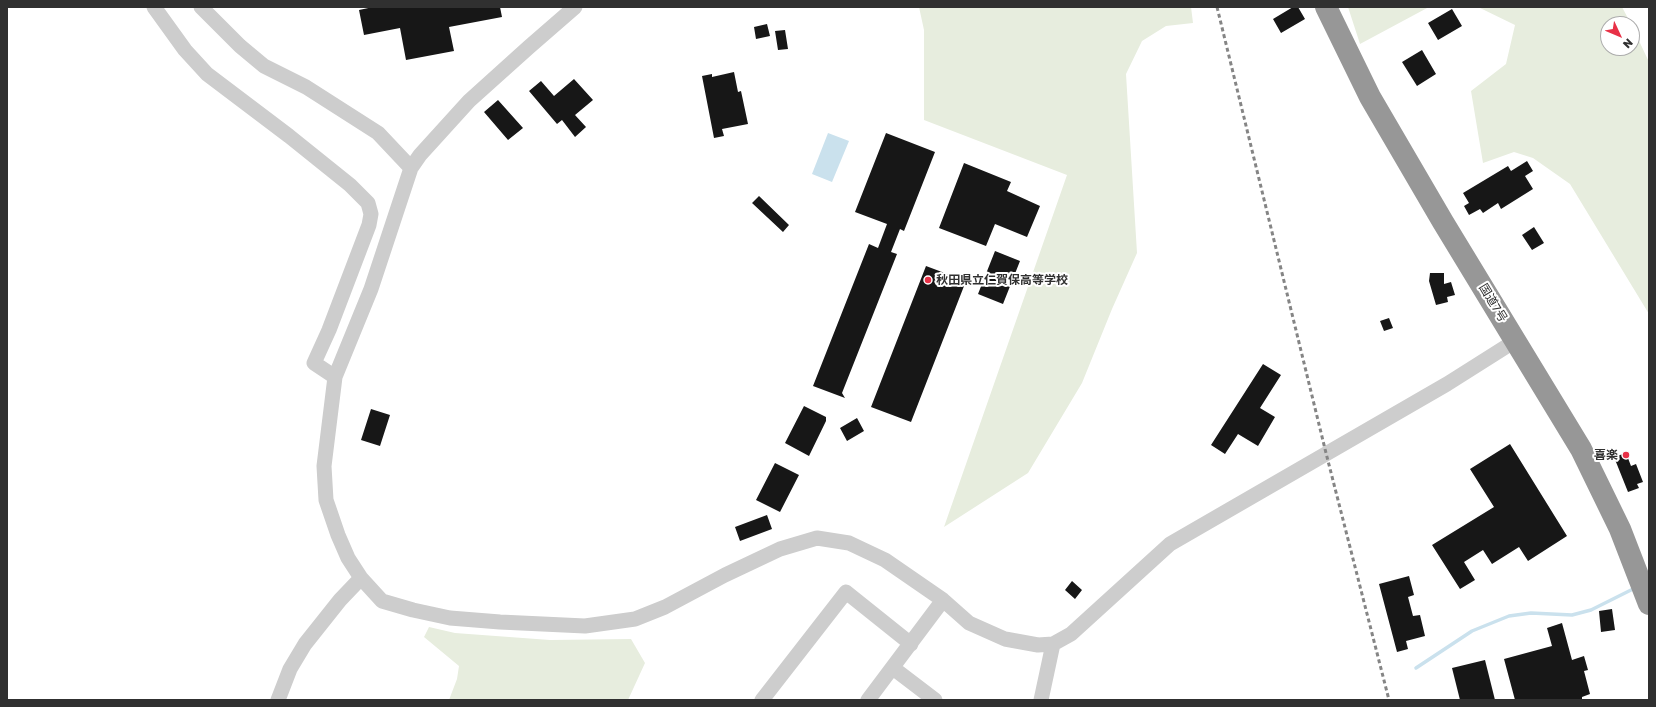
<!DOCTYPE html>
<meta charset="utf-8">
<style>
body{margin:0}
#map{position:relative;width:1656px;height:707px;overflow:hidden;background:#fff;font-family:"Golos Text",sans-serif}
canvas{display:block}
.frame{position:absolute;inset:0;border:8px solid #303030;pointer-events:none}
.north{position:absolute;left:1600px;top:16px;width:40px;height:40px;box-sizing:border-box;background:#fff;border:1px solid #acacac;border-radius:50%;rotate:134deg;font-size:11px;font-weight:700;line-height:16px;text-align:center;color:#303030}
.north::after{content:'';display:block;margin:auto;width:14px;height:18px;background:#e83147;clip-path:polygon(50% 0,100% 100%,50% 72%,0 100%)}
</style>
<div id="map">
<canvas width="1656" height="707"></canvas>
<div class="frame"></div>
<div class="north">N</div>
</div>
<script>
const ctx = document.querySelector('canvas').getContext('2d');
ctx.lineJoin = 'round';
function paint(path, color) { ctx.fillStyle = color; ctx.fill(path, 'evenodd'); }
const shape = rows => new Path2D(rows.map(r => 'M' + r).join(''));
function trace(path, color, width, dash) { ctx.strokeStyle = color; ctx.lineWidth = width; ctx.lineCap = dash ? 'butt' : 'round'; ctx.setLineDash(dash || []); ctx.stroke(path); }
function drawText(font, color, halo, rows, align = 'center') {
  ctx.font = font + ' "Golos Text","Noto Sans JP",sans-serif'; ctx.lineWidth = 4; ctx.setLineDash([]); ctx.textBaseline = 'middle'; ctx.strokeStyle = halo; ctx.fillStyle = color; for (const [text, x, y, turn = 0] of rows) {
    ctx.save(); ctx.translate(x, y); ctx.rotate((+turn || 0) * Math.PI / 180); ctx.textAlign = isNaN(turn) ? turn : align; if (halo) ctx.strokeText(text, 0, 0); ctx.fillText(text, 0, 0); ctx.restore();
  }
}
paint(shape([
 [919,7,1191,7,1193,23,1166,26,1142,41,1126,74,1137,253,1112,309,1082,383,1028,473,944,527,1067,175,924,120,924,30],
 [1348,7,1429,7,1360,44],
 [1478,7,1622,7,1631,24,1608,24,1608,48,1632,48,1632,26,1649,62,1649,314,1570,184,1533,158,1514,152,1483,163,1471,91,1506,64,1515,25],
 [429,627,455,633,550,640,631,639,645,663,628,700,449,700,457,679,459,666,424,637]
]), '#e7edde');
paint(shape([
 [828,133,849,141,832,182,812,174]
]), '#cae1ed');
trace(shape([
 [1416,668,1472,631,1509,616,1531,613,1572,615,1591,610,1635,588]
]), '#cae1ed', 3.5);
paint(shape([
 [373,7,500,7,502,17,449,27,454,51,406,60,400,28,364,35,359,10],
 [1293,7,1298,7,1305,19,1281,33,1273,19],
 [1452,9,1462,26,1438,40,1428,23],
 [767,24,770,36,756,39,754,27],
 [785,30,788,49,778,50,775,31],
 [1422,50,1436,74,1417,86,1402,62],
 [734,72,738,92,741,91,748,124,722,129,724,136,714,138,702,76,712,74,712,77],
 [574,79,593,100,575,115,586,127,575,137,562,120,557,124,529,91,541,81,554,96],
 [498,100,523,128,508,140,484,112],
 [886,133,935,152,904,231,900,229,891,252,897,254,842,393,845,398,813,386,869,244,878,248,887,224,855,212],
 [1527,161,1533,171,1525,176,1533,189,1501,209,1498,203,1483,213,1480,209,1469,215,1464,206,1469,203,1463,193,1508,166,1511,171],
 [964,163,1011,182,1007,191,1040,206,1027,237,995,224,986,246,939,228],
 [759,196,789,225,783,232,752,203],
 [1534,227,1544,243,1532,250,1522,235],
 [995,251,1020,261,1003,304,978,294],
 [926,266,966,281,911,422,871,407],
 [1430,273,1444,273,1444,284,1451,282,1455,295,1447,297,1448,302,1436,305,1429,281],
 [1389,318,1393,328,1384,331,1380,321],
 [1263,364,1281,375,1260,408,1275,417,1258,446,1238,434,1225,454,1211,445],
 [804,406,826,417,826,421,809,456,785,443],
 [371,409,390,415,380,446,361,440],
 [857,418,864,431,847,441,840,428],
 [1510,444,1567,536,1528,561,1519,547,1492,564,1483,550,1464,562,1475,580,1460,589,1432,545,1494,507,1470,469],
 [1626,453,1631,466,1636,464,1643,482,1637,484,1639,488,1628,492,1614,457],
 [775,463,799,475,780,512,756,500],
 [767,515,772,529,740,541,735,527],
 [1409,576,1414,595,1408,597,1413,616,1420,615,1425,636,1406,641,1408,649,1397,652,1379,584],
 [1072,581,1082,590,1075,599,1065,590],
 [1612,609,1615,630,1601,632,1599,611],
 [1562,623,1572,660,1584,656,1588,670,1584,671,1590,694,1582,697,1582,700,1515,700,1504,659,1552,646,1547,628],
 [1485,660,1495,700,1460,700,1452,668]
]), '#171717');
trace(shape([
 [154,7,185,50,207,74,289,136,350,185,368,203,371,214,369,225,329,330,314,363,335,377],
 [201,7,240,46,264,66,306,87,378,133,411,168],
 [575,7,529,47,469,101,420,155,411,168,371,289,335,377,324,466,326,500,338,535,348,558,361,578,382,601,413,610,450,618,500,622,585,626,635,619,665,607,725,575,780,549,817,538,849,543,885,560,943,600,969,623,1005,639,1038,645,1053,644,1071,634,1170,544,1447,384,1515,341],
 [893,668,935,700],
 [278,700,290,669,305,644,340,600,361,578],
 [762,700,846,592,911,644],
 [868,700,943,600],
 [1041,700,1053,644]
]), '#cdcdcd', 15);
trace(shape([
 [1326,7,1370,97,1443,222,1581,449,1620,529,1649,604]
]), '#979797', 22);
trace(shape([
 [1217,7,1326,453,1389,700]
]), '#858585', 3, [4, 3]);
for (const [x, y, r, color] of [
 [928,280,4,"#e83147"],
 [1626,455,4,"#e83147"]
]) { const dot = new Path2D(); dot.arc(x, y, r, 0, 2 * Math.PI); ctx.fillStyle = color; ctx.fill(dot); trace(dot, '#fff', 1.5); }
drawText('bold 12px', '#303030', '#fff', [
 ["秋田県立仁賀保高等学校",936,280],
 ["喜楽",1618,455,"right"]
], 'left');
drawText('12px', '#303030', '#fff', [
 ["国道7号",1493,303,59]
]);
</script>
